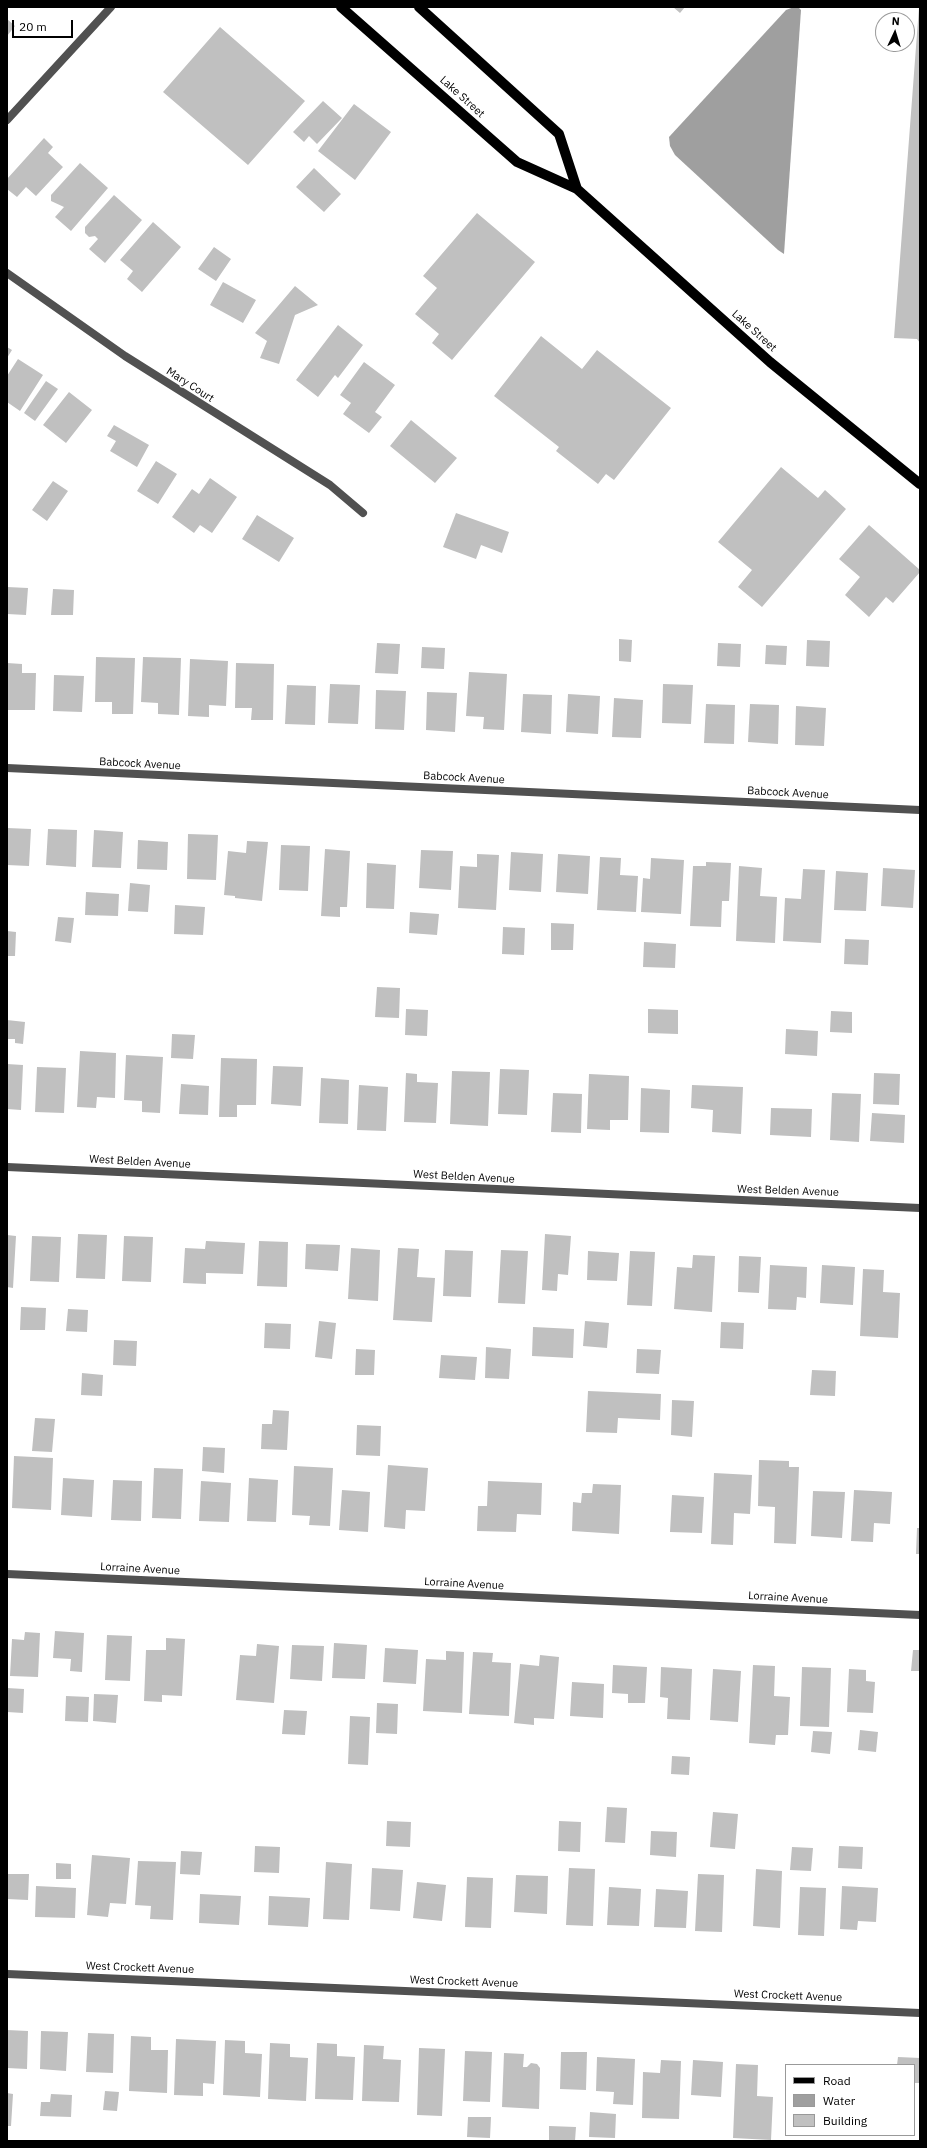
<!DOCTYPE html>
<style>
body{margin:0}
#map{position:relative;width:927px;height:2148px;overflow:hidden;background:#fff;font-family:"IBM Plex Sans",sans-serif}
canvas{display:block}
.frame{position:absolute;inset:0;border:8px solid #000;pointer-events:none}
.legend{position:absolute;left:785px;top:2064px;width:130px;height:72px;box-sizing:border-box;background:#fff;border:1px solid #999;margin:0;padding:5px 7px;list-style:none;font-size:12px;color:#000}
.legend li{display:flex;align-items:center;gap:8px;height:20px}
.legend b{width:20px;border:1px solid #999}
.north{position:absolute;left:875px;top:12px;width:40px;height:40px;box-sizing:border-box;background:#fff;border:1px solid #999;border-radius:50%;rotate:4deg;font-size:11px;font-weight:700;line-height:16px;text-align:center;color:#000}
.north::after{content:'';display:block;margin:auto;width:14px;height:18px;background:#000;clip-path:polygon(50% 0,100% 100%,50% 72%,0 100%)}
.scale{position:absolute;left:12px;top:20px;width:61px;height:18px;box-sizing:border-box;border:2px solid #000;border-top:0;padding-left:5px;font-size:12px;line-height:14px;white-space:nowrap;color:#000;-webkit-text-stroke:3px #fff;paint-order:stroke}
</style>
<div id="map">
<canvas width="927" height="2148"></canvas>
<div class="frame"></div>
<ul class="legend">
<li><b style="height:5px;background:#000"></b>Road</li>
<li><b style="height:11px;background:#9f9f9f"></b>Water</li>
<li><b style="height:11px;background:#c0c0c0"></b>Building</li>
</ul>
<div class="north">N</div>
<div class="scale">20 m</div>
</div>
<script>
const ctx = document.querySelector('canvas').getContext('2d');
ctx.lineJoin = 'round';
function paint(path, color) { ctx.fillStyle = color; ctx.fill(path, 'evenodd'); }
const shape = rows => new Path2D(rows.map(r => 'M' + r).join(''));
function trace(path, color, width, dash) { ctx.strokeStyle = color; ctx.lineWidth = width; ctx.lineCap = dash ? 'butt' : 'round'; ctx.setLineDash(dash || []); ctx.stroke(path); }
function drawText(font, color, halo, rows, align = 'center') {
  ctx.font = font + ' "IBM Plex Sans",sans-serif'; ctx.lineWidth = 3; ctx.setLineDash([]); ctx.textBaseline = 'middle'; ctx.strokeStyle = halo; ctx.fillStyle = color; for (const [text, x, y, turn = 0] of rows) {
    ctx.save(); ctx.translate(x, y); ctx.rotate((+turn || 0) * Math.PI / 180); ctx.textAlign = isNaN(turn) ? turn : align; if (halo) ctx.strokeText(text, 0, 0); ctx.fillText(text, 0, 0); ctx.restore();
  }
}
paint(shape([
 [794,7,798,7,801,10,784,254,778,250,675,155,670,146,669,137,786,10]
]), '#9f9f9f');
paint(shape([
 [673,7,685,7,680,13],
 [919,7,920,7,920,343,917,339,894,338],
 [7,19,15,26,7,36],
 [220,27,305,101,248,165,163,92],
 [323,101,342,118,317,144,309,136,304,142,293,132],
 [354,104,391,132,355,180,318,151],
 [44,138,53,147,48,153,63,167,36,196,26,187,17,197,7,189,7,179],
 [80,163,108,188,71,231,55,217,64,207,51,201,51,195],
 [314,168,341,194,324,212,296,187],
 [114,195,142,220,105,263,89,249,98,239,95,236,89,237,85,233,85,227],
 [477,213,535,262,452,360,432,343,439,334,415,314,437,288,423,276],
 [153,222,181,247,142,292,127,279,133,271,120,260],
 [214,247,231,259,216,281,198,269],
 [223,282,256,300,243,323,210,305],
 [295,286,318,305,295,315,279,364,260,358,267,341,255,333],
 [338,325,363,345,338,378,335,375,318,397,296,380],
 [541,336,582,369,597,350,671,408,614,480,606,474,598,484,556,451,559,447,494,396],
 [7,347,12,350,7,358],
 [18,359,43,375,20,411,7,402,7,376],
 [364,362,395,385,375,412,382,417,369,433,343,414,351,403,340,395],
 [46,381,58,389,35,421,24,413],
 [69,392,92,410,66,443,43,425],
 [411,420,457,458,435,483,390,446],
 [114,425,149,445,137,467,110,451,116,441,107,436],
 [156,461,177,474,158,504,137,491],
 [781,467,818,498,825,490,846,509,762,607,738,587,752,570,718,542],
 [210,478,237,497,212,533,200,525,194,533,172,517,192,489,199,494],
 [53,481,68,491,47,521,32,510],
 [456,513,509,532,502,553,481,545,476,559,443,547],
 [257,515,294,538,279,562,242,539],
 [869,525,920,570,920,572,893,603,886,597,869,617,845,595,860,577,839,559],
 [7,587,28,588,26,615,7,614],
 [53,589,74,590,73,615,51,615],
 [619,639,632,640,631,662,619,661],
 [807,640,830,641,829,667,806,666],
 [377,643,400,644,398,674,375,673],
 [718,643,741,644,740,667,717,666],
 [766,645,787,646,786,665,765,664],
 [422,647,445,648,444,669,421,668],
 [96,657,135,658,133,714,112,714,112,702,95,702],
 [143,657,181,658,179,715,158,714,158,703,141,702],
 [190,659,228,661,226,706,209,705,209,717,188,716],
 [7,663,22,664,22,673,36,673,35,710,7,710],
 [236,663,274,664,273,720,251,720,252,708,235,708],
 [469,672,507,674,504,730,483,729,484,717,466,716],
 [54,675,84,676,82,712,53,711],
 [330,684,360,685,358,724,328,723],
 [663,684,693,685,691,724,662,723],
 [287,685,316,686,315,725,285,724],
 [376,690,406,691,404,730,375,729],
 [427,692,457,693,455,732,426,730],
 [523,694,552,695,551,734,521,732],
 [568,694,600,696,598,734,566,732],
 [614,698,643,700,641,738,612,737],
 [706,704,735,705,734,744,704,743],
 [750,704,779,705,778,744,748,742],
 [796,706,826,708,824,746,795,745],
 [7,828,31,829,29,866,7,865],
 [48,829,77,830,76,867,46,865],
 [94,830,123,832,121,868,92,867],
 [188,834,218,835,216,880,187,879],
 [138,840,168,842,167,870,137,869],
 [247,841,268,842,262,901,235,898,235,896,224,895,228,851,246,853],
 [281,845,310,846,308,891,279,890],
 [325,849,350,851,347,907,340,907,340,917,321,916],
 [421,850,453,851,451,890,419,888],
 [511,852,543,854,541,892,509,890],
 [477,854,499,855,496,910,458,908,460,866,477,867],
 [558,854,590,856,588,894,556,892],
 [600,857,621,858,620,875,638,876,636,912,597,910],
 [651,858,684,860,681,914,641,912,643,878,650,879],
 [706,862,731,863,729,901,722,901,721,927,690,926,693,866,706,866],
 [367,863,396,865,394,909,366,908],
 [739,866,762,868,760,896,777,897,775,943,736,941],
 [883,868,915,870,913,908,881,906],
 [803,869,825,870,821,943,783,941,785,898,801,899],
 [836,871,868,873,866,911,834,910],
 [130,883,150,885,148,912,128,911],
 [86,892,119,894,118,916,85,915],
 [175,905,205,907,203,935,174,934],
 [410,912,439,914,437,935,409,933],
 [58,917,74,918,71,943,55,941],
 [551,923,574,924,573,950,551,950],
 [503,927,525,928,524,955,502,954],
 [7,931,16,932,15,956,7,956],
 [845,939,869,940,868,965,844,964],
 [644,942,676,944,675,968,643,967],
 [377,987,400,988,399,1018,375,1017],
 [406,1009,428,1010,427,1036,405,1035],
 [648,1009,678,1010,678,1034,648,1033],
 [831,1011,852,1012,852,1033,830,1032],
 [7,1020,25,1022,23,1044,15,1043,15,1039,7,1039],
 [786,1029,818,1031,817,1056,785,1054],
 [172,1034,195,1035,193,1059,171,1058],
 [80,1051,116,1053,115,1098,97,1097,96,1108,77,1107],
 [126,1055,163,1057,160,1113,142,1112,142,1101,124,1100],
 [221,1058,257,1059,256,1105,237,1105,237,1117,219,1117],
 [7,1064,23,1065,21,1110,7,1109],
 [273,1066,303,1067,301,1106,271,1104],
 [37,1067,66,1068,64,1113,35,1112],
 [500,1069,529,1070,527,1115,498,1114],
 [452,1071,490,1072,488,1126,450,1124],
 [406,1073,417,1074,417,1082,438,1083,436,1123,404,1122],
 [874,1073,900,1074,899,1105,873,1104],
 [589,1074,629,1076,628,1120,610,1120,610,1130,587,1129],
 [321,1078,349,1080,348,1124,319,1123],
 [181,1084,209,1086,208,1115,179,1114],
 [359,1085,388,1087,386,1131,357,1130],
 [692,1085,743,1087,741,1134,712,1132,713,1110,691,1108],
 [641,1088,670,1090,669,1133,640,1132],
 [553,1093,582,1094,581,1133,551,1132],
 [832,1093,861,1094,859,1142,830,1140],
 [771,1108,812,1109,811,1137,770,1135],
 [872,1113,905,1115,904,1143,870,1141],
 [78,1234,107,1235,105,1279,76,1278],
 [545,1234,571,1236,568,1275,558,1274,557,1291,542,1290],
 [7,1235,16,1236,13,1288,7,1287],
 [32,1236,61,1237,59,1282,30,1281],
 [124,1236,153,1237,151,1282,122,1281],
 [206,1241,245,1243,243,1274,206,1273,206,1284,183,1283,185,1248,205,1249],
 [259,1241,288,1242,287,1287,257,1286],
 [306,1244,340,1245,338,1271,305,1269],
 [351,1248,380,1250,378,1301,348,1299],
 [398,1248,419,1249,417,1277,435,1278,432,1322,393,1320],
 [445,1250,473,1251,471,1297,443,1296],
 [501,1250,528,1251,525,1304,498,1303],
 [588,1251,619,1253,617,1281,587,1280],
 [630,1251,655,1252,652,1306,627,1305],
 [693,1255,715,1256,712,1312,674,1309,677,1267,692,1268],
 [739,1256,761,1257,759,1293,738,1292],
 [770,1265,807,1267,806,1298,797,1297,796,1310,768,1309],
 [822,1265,855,1267,853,1305,820,1303],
 [863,1269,884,1270,883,1292,900,1293,898,1338,860,1336],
 [21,1307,46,1308,45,1330,20,1330],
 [68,1309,88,1310,87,1332,66,1331],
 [319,1321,336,1323,332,1359,315,1357],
 [585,1321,609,1323,607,1348,583,1346],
 [721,1322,744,1323,743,1349,720,1348],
 [265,1323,291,1324,290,1349,264,1348],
 [533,1327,574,1329,573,1358,532,1356],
 [114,1340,137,1341,136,1366,113,1365],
 [486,1347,511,1349,509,1379,485,1378],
 [356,1349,375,1350,374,1375,355,1375],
 [637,1349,661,1350,659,1374,636,1373],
 [441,1355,477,1357,475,1380,439,1378],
 [812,1370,836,1371,835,1396,810,1395],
 [82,1373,103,1375,102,1396,81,1395],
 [588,1391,661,1394,660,1420,618,1418,617,1433,586,1432],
 [672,1400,694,1401,692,1437,671,1435],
 [273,1410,289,1411,287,1450,261,1449,262,1424,272,1424],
 [35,1418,55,1419,52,1452,32,1451],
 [357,1425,381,1426,380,1456,356,1455],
 [203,1447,225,1448,224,1473,202,1471],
 [14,1456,53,1458,51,1510,12,1508],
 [759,1460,789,1461,789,1467,799,1467,796,1544,774,1543,775,1507,758,1506],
 [388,1465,428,1468,425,1511,406,1510,405,1529,384,1527],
 [294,1466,333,1468,330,1526,309,1525,310,1516,292,1515],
 [154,1468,183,1469,181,1519,152,1518],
 [714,1473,752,1475,750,1514,734,1513,733,1545,711,1544],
 [63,1478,94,1480,92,1517,61,1515],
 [249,1478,278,1480,276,1522,247,1521],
 [113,1480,142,1481,141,1521,111,1520],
 [201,1481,231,1483,229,1522,199,1521],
 [488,1481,542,1483,541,1515,517,1514,516,1532,477,1531,478,1506,487,1506],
 [593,1484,621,1485,619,1534,572,1531,573,1502,581,1503,582,1493,592,1493],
 [342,1490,370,1492,368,1532,339,1530],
 [854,1490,892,1492,890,1524,874,1523,873,1542,851,1541],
 [813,1491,845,1492,842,1538,811,1536],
 [672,1495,704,1497,702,1533,670,1532],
 [917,1528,920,1528,920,1554,916,1554],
 [55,1631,84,1633,82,1672,70,1671,71,1659,53,1658],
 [25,1632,40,1633,38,1677,10,1676,12,1639,24,1640],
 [107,1635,132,1636,130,1681,105,1680],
 [166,1638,185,1639,182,1696,162,1695,162,1702,144,1701,146,1650,166,1650],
 [334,1643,367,1645,365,1679,332,1678],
 [257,1644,279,1646,274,1703,236,1700,240,1655,256,1656],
 [292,1645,324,1646,322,1681,290,1679],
 [385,1648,418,1650,416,1684,383,1682],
 [913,1650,920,1650,920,1671,911,1671],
 [446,1651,464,1652,462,1713,423,1711,426,1659,446,1660],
 [473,1652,493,1653,492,1662,511,1663,509,1716,469,1714],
 [540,1655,559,1657,554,1719,534,1718,534,1725,514,1723,520,1664,539,1666],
 [613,1665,647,1667,645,1703,628,1703,628,1694,612,1693],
 [753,1665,775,1666,774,1696,790,1697,788,1735,776,1735,775,1745,749,1743],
 [661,1667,692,1669,690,1720,667,1719,668,1698,660,1697],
 [802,1667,831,1668,829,1727,800,1726],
 [713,1669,741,1671,738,1722,710,1720],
 [849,1669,866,1670,866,1681,875,1682,873,1713,847,1712],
 [572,1682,604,1684,603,1718,570,1716],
 [7,1688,24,1689,23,1713,7,1712],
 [94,1694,118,1695,116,1723,93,1721],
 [66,1696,89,1697,88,1722,65,1721],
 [377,1703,398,1704,397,1734,376,1733],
 [284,1710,307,1711,305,1735,282,1734],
 [350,1716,370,1717,368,1765,348,1764],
 [860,1730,878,1732,876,1752,858,1750],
 [813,1731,832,1732,830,1754,811,1752],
 [672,1756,690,1757,689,1775,671,1774],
 [607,1807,627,1808,625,1843,605,1842],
 [713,1812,738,1814,735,1849,710,1847],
 [387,1821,411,1822,410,1847,386,1846],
 [559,1821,581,1822,580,1852,558,1851],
 [651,1831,677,1832,676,1857,650,1855],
 [255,1846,280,1847,279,1873,254,1872],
 [839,1846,863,1847,862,1869,838,1868],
 [792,1847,813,1848,811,1871,790,1870],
 [181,1851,202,1852,200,1875,180,1874],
 [92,1855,130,1858,126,1904,110,1903,108,1917,87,1915],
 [138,1861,176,1862,173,1920,150,1919,151,1906,135,1905],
 [326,1862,352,1864,349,1920,323,1919],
 [56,1863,71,1864,71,1879,56,1879],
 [372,1868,403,1870,400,1911,370,1909],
 [569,1868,595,1869,593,1926,566,1925],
 [756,1869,782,1871,780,1928,753,1926],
 [7,1874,29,1874,28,1900,7,1899],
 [698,1874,724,1875,722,1932,695,1931],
 [516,1875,548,1876,547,1914,514,1912],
 [467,1877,493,1878,491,1928,465,1927],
 [417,1882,446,1885,442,1921,413,1918],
 [36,1886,76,1888,75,1918,35,1917],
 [842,1886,878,1888,876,1922,858,1921,857,1930,840,1929],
 [609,1887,641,1889,639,1926,607,1925],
 [800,1887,826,1888,824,1936,798,1935],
 [656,1889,688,1891,686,1928,654,1927],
 [200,1894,241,1896,239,1925,199,1923],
 [269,1896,310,1898,308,1927,268,1925],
 [7,2030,28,2031,27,2069,7,2068],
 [41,2031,68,2032,66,2071,40,2069],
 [88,2033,114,2034,113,2073,86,2072],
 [131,2036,151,2037,151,2050,168,2050,167,2093,129,2091],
 [176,2039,216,2041,214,2084,203,2083,203,2096,174,2095],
 [225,2040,245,2041,245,2053,262,2054,260,2097,223,2095],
 [270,2043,290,2044,290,2057,308,2058,306,2101,268,2099],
 [317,2043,337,2044,337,2056,355,2057,353,2100,315,2099],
 [364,2045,384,2046,383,2059,401,2060,399,2102,362,2101],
 [419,2048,445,2049,442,2116,417,2115],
 [465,2051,492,2052,490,2102,463,2101],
 [561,2052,587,2052,586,2090,560,2089],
 [504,2053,524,2054,523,2067,527,2067,531,2063,537,2064,540,2068,539,2109,502,2107],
 [597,2057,635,2059,633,2105,613,2104,614,2092,596,2091],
 [898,2057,920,2058,920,2083,914,2083,914,2065,897,2065],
 [661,2060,681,2061,679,2119,642,2118,643,2072,660,2073],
 [693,2060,723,2062,721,2097,691,2095],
 [736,2064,758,2065,757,2096,773,2097,771,2140,733,2138],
 [105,2091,119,2092,117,2111,103,2110],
 [7,2093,13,2094,11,2126,7,2126],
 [51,2094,72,2095,71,2117,40,2116,41,2102,50,2102],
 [590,2112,616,2114,615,2138,589,2137],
 [468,2117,491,2117,490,2138,467,2137],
 [549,2126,576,2127,575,2141,549,2141]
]), '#c0c0c0');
trace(shape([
 [7,120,111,7],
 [7,273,125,356,330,485,363,513],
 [7,768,920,810],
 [7,1167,920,1208],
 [7,1574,920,1615],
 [7,1974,920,2013]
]), '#515151', 8);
trace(shape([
 [341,7,517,162,577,189,770,362,920,484],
 [419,7,559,134,577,189]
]), '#000', 10);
drawText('11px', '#000', '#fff', [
 ["Lake Street",462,97,42],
 ["Lake Street",754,331,42],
 ["Mary Court",190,385,33],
 ["Babcock Avenue",140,764,3],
 ["Babcock Avenue",464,778,3],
 ["Babcock Avenue",788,793,3],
 ["West Belden Avenue",140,1162,3],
 ["West Belden Avenue",464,1177,3],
 ["West Belden Avenue",788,1191,2],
 ["Lorraine Avenue",140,1569,3],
 ["Lorraine Avenue",464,1584,3],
 ["Lorraine Avenue",788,1598,3],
 ["West Crockett Avenue",140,1968,2],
 ["West Crockett Avenue",464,1982,2],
 ["West Crockett Avenue",788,1996,2]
]);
</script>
